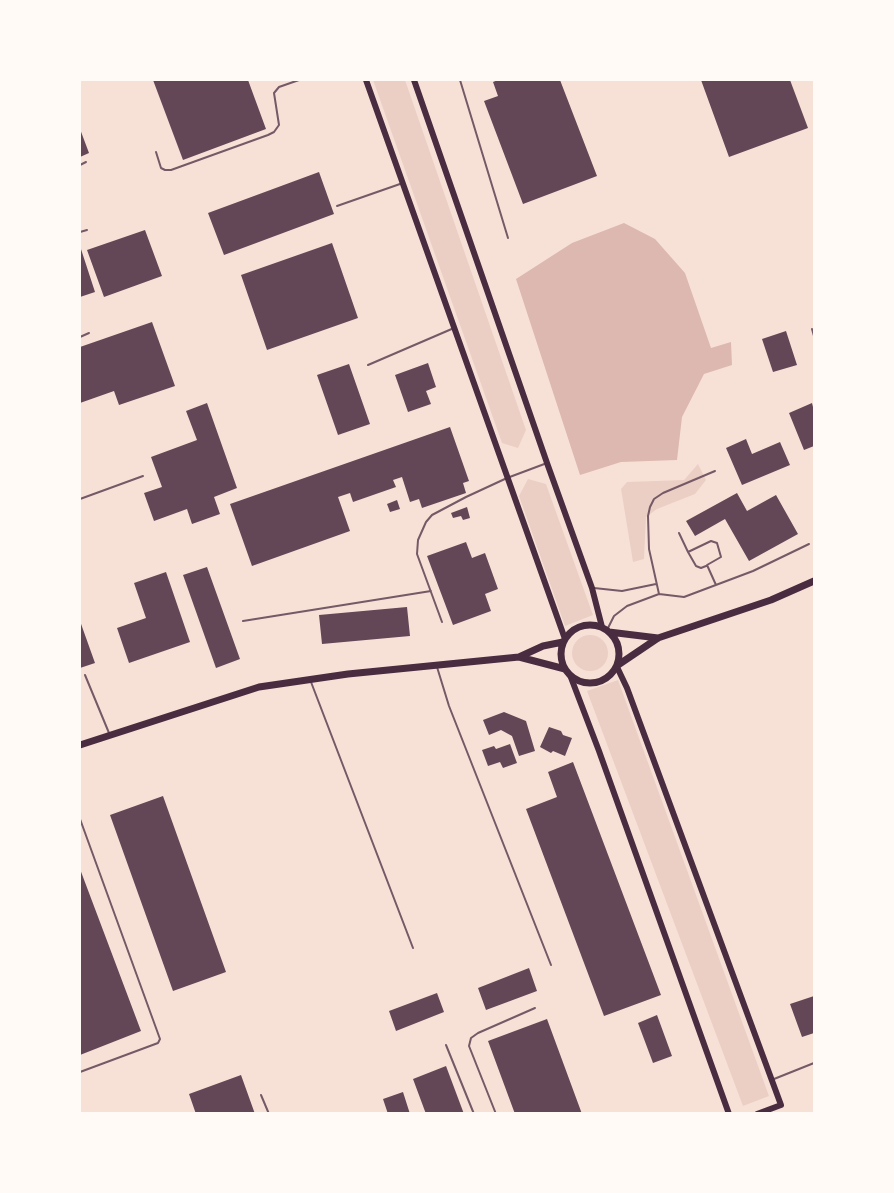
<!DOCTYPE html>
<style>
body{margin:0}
#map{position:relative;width:894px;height:1193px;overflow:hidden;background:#f7e1d7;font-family:Merriweather,serif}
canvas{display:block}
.frame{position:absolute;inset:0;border:81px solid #fffaf5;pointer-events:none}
</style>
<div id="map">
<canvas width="894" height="1193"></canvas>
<div class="frame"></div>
</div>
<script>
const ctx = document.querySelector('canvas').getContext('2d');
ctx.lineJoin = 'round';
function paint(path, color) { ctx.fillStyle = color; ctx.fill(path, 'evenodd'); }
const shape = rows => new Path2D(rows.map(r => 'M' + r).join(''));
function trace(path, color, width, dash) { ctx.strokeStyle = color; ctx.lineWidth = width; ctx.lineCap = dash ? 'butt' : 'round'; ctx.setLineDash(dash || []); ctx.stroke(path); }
paint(shape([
 [373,80,405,80,526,430,518,448,502,443],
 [698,464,706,480,695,494,657,509,646,517,644,559,633,562,621,489,627,482,684,480],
 [528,479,546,484,593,615,565,626,519,496],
 '572 653a18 18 0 1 1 36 0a18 18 0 1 1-36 0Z',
 [618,680,769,1096,743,1106,587,691]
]), '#ebcfc5');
paint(shape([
 [624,223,655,239,685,273,711,348,731,342,732,365,704,374,682,417,677,460,621,462,580,475,516,279,572,243]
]), '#dcb8b0');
paint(shape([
 [153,80,248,80,266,129,183,160],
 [498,80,560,80,597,176,523,204,484,101,498,96,493,82],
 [701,80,790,80,808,128,729,157],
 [80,129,89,153,80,157],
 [319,172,334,214,224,255,208,213],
 [145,230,162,276,104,297,87,250],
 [332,243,358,318,267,350,241,275],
 [80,246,95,292,80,297],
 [152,322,175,386,119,405,114,391,80,403,80,347],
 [786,331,797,365,773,372,762,339],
 [428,363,436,387,426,391,431,404,408,412,395,375],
 [349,364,370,424,338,435,317,375],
 [207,403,237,488,214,497,220,514,192,524,187,509,154,521,144,493,162,487,151,457,197,440,186,411],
 [812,403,814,411,814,446,804,450,789,413],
 [450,427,469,481,463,483,466,493,422,508,419,499,410,502,402,477,393,480,396,487,353,502,350,493,338,497,350,531,252,566,230,504],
 [746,439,752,454,780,442,790,465,742,485,726,448],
 [737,493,747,511,776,495,798,534,749,561,725,519,695,536,686,521],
 [397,500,400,509,390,512,387,504],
 [467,507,470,518,463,520,461,516,453,518,451,513],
 [466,542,472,558,485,553,498,589,485,594,491,611,453,625,427,556],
 [207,567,240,659,216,668,183,575],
 [166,572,190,642,129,663,117,628,146,618,134,583],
 [407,607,410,636,322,644,319,615],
 [80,621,95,663,80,668],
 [504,712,526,721,535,751,519,756,512,736,501,730,489,735,483,720],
 [549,727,561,731,563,735,572,738,565,756,553,751,551,753,540,747],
 [510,744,517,763,503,768,500,762,488,766,482,750,494,746,496,749],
 [573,762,661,995,604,1016,526,809,557,797,548,772],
 [163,796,226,972,173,991,110,815],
 [80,869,141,1031,80,1055],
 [529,968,537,991,486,1010,478,988],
 [437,993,444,1012,396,1031,389,1011],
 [814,996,814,1033,802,1037,790,1004],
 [657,1015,672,1056,653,1063,638,1023],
 [547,1019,582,1114,515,1114,488,1041],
 [446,1066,464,1114,426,1114,413,1079],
 [241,1075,255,1114,196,1114,189,1094],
 [403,1092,410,1114,388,1114,383,1099]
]), '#644757');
trace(shape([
 [460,80,508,238],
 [156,152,161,168,165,170,171,170,268,135,274,132,279,125,274,93,279,87,299,80],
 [80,165,86,162],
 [337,206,400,184],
 [80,232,87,230],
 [812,329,814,336],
 [80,337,89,333],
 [368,365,454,328],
 [80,499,143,476],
 [679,533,688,552,711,541,717,543,721,557,707,565,716,585],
 [688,552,696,566,701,568,706,566],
 [594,588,622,591,656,584],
 [659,594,649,549,648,516,650,507,654,499,663,493,715,471],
 [243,621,431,591],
 [442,622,417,554,418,540,426,522,432,515,466,497,507,478,547,463],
 [607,630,614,616,627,606,659,594,684,597,753,571,809,544],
 [437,667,449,706,551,965],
 [85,675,109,733],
 [311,682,413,948],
 [80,819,160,1039,158,1043,80,1072],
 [446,1045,474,1114],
 [774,1079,814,1063],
 [261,1095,269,1114],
 [496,1114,469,1046,471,1038,478,1033,535,1008]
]), '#755966', 2);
trace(shape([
 [366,80,565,639],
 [414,80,547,463,592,588,602,627],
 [617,667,627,688,781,1105,757,1114],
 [570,675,599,751,729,1114]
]), '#4a2c40', 6);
trace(shape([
 '561 654a29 29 0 1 1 58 0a29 29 0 1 1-58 0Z',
 [609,632,658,638],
 [519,657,565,669],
 [618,665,658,638,771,600,814,581],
 [80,745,259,687,348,674,519,657,543,646,563,642]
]), '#4a2c40', 7);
</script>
